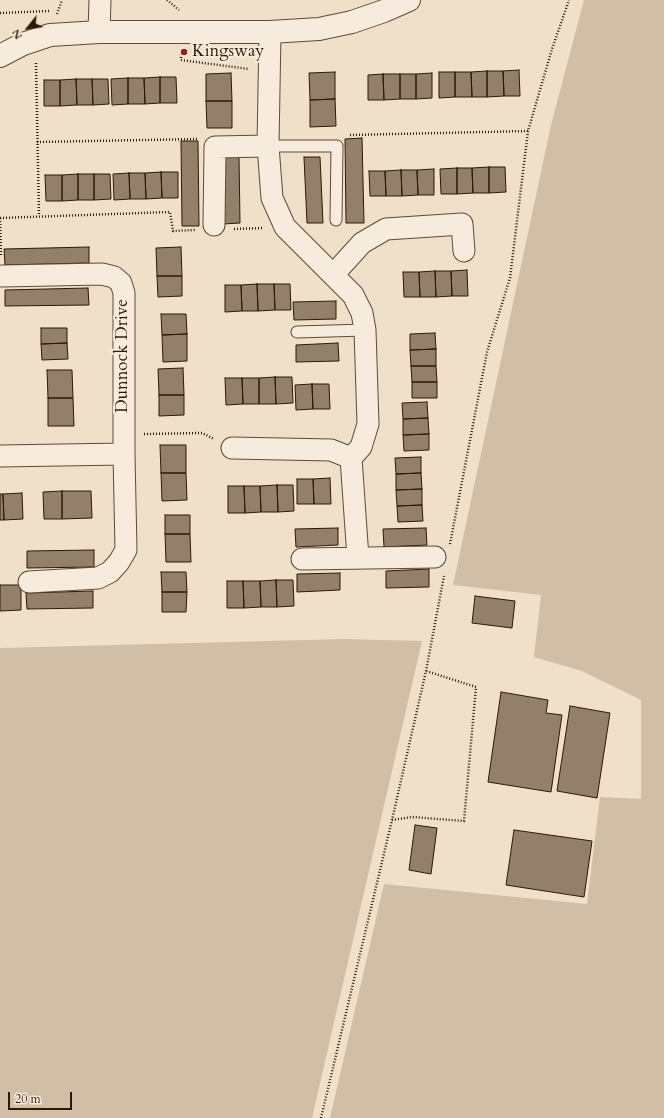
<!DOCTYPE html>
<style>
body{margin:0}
#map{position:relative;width:664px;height:1118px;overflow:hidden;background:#f1e0c9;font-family:Cardo,serif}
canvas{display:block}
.north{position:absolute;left:8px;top:8px;width:40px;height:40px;-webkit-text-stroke:3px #f6ebdc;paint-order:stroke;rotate:240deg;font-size:11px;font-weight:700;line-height:16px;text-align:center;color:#2e1903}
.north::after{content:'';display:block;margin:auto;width:14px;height:18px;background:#2e1903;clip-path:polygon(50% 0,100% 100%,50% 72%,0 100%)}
.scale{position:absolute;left:8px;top:1092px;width:64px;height:18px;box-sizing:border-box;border:2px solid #2e1903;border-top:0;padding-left:5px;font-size:12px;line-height:14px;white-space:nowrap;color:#2e1903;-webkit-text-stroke:3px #f6ebdc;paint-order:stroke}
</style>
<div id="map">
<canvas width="664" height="1118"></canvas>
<div class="north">N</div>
<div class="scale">20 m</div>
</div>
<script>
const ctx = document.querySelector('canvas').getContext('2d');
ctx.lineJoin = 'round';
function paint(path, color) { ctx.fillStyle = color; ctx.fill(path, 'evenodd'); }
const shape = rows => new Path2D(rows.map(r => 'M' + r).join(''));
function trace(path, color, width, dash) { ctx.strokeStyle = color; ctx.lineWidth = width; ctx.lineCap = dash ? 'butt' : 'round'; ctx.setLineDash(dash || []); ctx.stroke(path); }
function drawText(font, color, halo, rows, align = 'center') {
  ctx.font = font + ' Cardo,serif'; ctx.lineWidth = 4; ctx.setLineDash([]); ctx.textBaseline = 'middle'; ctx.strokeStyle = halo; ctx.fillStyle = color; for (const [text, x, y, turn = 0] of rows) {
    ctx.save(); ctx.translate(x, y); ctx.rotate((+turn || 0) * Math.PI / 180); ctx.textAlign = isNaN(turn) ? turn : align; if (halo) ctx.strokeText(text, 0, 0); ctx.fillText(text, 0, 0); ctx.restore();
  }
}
paint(shape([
 [584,0,664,0,664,1118,330,1118,384,884,587,904,600,797,641,799,641,700,582,671,534,657,541,595,453,585,551,125],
 [344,639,422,641,312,1118,0,1118,0,648]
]), '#d0bea7');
const building = shape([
 [519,70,520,96,504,96,503,71,519,70],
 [487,71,487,97,472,97,471,72,487,71],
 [487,71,503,71,504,96,487,97,487,71],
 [335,72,335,99,310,100,309,73,335,72],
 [439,72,455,72,455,97,439,98,439,72],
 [455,72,471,72,472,97,455,97,455,72],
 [231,73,232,101,206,101,206,74,231,73],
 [432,73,432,98,416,99,416,74,432,73],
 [383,74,400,74,400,99,384,100,383,74],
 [383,74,384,100,368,100,368,75,383,74],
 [400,74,416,74,416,99,400,99,400,74],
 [160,77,160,103,145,104,144,78,160,77],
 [160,77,176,77,177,103,160,103,160,77],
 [128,78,128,104,112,105,111,79,128,78],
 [128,78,144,78,145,104,128,104,128,78],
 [76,79,77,105,60,106,60,80,76,79],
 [76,79,92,79,93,105,77,105,76,79],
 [92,79,108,79,109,104,93,105,92,79],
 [44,80,60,80,60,106,44,106,44,80],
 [335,99,336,126,310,127,310,100,335,99],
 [206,101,232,101,232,128,207,128,206,101],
 [362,138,364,223,346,223,345,139,362,138],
 [181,141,198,141,199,226,182,226,181,141],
 [222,156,239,156,240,223,223,224,222,156],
 [304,157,320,157,323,223,307,223,304,157],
 [489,167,489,193,473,193,472,168,489,167],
 [489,167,505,167,506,192,489,193,489,167],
 [457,168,472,168,473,193,457,194,457,168],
 [457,168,457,194,441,194,440,169,457,168],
 [434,169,434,195,418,195,417,170,434,169],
 [401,170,417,170,418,195,402,196,401,170],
 [401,170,402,196,386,196,385,171,401,170],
 [369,171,385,171,386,196,370,196,369,171],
 [161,172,162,198,146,199,145,173,161,172],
 [161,172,178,172,178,198,162,198,161,172],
 [129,173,130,199,114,200,113,174,129,173],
 [129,173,145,173,146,199,130,199,129,173],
 [78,174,78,200,62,201,62,175,78,174],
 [78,174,94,174,94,200,78,200,78,174],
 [94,174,110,174,111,199,94,200,94,174],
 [45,175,62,175,62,201,46,201,45,175],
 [89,247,89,263,5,265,4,249,89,247],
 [181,247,182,276,157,276,156,248,181,247],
 [467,270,468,296,452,296,451,271,467,270],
 [435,271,451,271,452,296,436,297,435,271],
 [435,271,436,297,420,297,419,272,435,271],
 [403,272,419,272,420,297,404,297,403,272],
 [157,276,182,276,182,296,158,297,157,276],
 [257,284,258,311,242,311,241,285,257,284],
 [257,284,274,284,275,310,258,311,257,284],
 [274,284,290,284,291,310,275,310,274,284],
 [225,285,241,285,242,311,225,312,225,285],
 [88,288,89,305,5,306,5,290,88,288],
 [336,301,336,319,294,320,293,302,336,301],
 [161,314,186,314,187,334,162,335,161,314],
 [41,328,67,328,67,343,41,344,41,328],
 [435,333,436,349,410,350,410,334,435,333],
 [187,334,187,361,163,362,162,335,187,334],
 [67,343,68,359,42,360,41,344,67,343],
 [338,343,339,361,296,362,296,345,338,343],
 [436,349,436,366,411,366,410,350,436,349],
 [411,366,436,366,437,382,412,382,411,366],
 [183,368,184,395,159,395,158,369,183,368],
 [47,370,72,370,73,398,48,398,47,370],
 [275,377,276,404,259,404,259,378,275,377],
 [275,377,292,377,293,403,276,404,275,377],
 [225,378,242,378,243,404,226,405,225,378],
 [242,378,259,378,259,404,243,404,242,378],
 [412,382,437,382,437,398,412,398,412,382],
 [312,384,313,409,296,410,295,385,312,384],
 [312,384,329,384,330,409,313,409,312,384],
 [159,395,184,395,184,415,159,416,159,395],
 [48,398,73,398,74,426,48,426,48,398],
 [427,402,428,418,403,419,402,403,427,402],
 [428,418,429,434,403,435,403,419,428,418],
 [429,434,429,450,404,451,403,435,429,434],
 [160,445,186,445,186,473,161,473,160,445],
 [421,457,421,473,396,474,395,458,421,457],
 [161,473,186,473,187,500,162,501,161,473],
 [421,473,422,489,396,490,396,474,421,473],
 [330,478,331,504,314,504,313,479,330,478],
 [297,479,313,479,314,504,297,504,297,479],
 [277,485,278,512,261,512,260,486,277,485],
 [277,485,293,485,294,511,278,512,277,485],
 [228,486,244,486,245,513,228,513,228,486],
 [244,486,260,486,261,512,245,513,244,486],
 [422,489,422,505,397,506,396,490,422,489],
 [62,491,91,491,92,518,62,519,62,491],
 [62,491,62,519,44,519,43,492,62,491],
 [22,493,23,519,4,520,3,494,22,493],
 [0,494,3,494,4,520,0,520,0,494],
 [422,505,423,521,398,522,397,506,422,505],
 [165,515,190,515,190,534,165,534,165,515],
 [338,528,338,545,296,547,295,529,338,528],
 [426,528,427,545,384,547,383,529,426,528],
 [165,534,190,534,191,562,166,562,165,534],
 [94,550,94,567,27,568,27,551,94,550],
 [429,569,429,587,386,588,386,571,429,569],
 [161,572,186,572,187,592,162,592,161,572],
 [340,573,340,590,297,592,297,574,340,573],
 [276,580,277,607,261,607,260,581,276,580],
 [276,580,293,580,294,606,277,607,276,580],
 [227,581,243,581,244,608,227,608,227,581],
 [243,581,260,581,261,607,244,608,243,581],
 [0,585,21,585,21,610,0,611,0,585],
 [93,591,93,608,27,609,26,593,93,591],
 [162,592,187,592,186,612,162,612,162,592],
 [475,596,515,601,512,628,472,623,475,596],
 [501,692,548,700,546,713,562,715,551,792,488,782,501,692],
 [570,706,610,713,597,798,557,791,570,706],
 [415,825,437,828,431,874,409,870,415,825],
 [514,830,592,841,584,897,506,885,514,830]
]);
paint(building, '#93806a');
trace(building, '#2e1903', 1);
const service = shape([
 [268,146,337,146,336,220],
 [297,332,365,330]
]);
const minor = shape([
 [99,32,100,0],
 [270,32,268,146,272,198,285,227,353,295,362,313,365,330,368,424,361,447,351,458,358,558],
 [214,225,215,147,268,146],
 [333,275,362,243,386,229,462,224,464,251],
 [2,276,102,274,114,277,121,283,124,293,124,454,126,550,119,562,110,572,98,578,29,582],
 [232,448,331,450,351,458],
 [0,456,124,454],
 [302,559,435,557]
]);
const tertiary = shape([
 [0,56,23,44,50,35,99,32,270,32,319,29,352,22,384,11,409,0]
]);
trace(service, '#5f4b34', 13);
trace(minor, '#5f4b34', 23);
trace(tertiary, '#5f4b34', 24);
trace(shape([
 [167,0,179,10],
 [0,13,49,11],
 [57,14,62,0],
 [181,54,181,60,249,69],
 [36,63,39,216],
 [350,135,528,131],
 [37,142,197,139],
 [0,218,170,212,173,231,195,230],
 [0,218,1,255],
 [234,229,263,228],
 [144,434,202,433,214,439],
 [450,544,487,352,510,278,528,131,552,49,569,0],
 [392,820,412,817,464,821,476,687,426,671],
 [321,1118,392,820,426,671,444,576]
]), '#2e1903', 2.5, [1, 2]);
trace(service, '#f6ebdc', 11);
trace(minor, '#f6ebdc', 21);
trace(tertiary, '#f6ebdc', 22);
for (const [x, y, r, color] of [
 [184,52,4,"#8f2418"]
]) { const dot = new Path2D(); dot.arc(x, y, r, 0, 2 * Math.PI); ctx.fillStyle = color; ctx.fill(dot); trace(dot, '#f6ebdc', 1.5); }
drawText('17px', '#2e1903', '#f6ebdc', [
 ["Kingsway",192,52]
], 'left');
drawText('17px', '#2e1903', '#f6ebdc', [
 ["Dunnock Drive",123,356,-90]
]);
</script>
